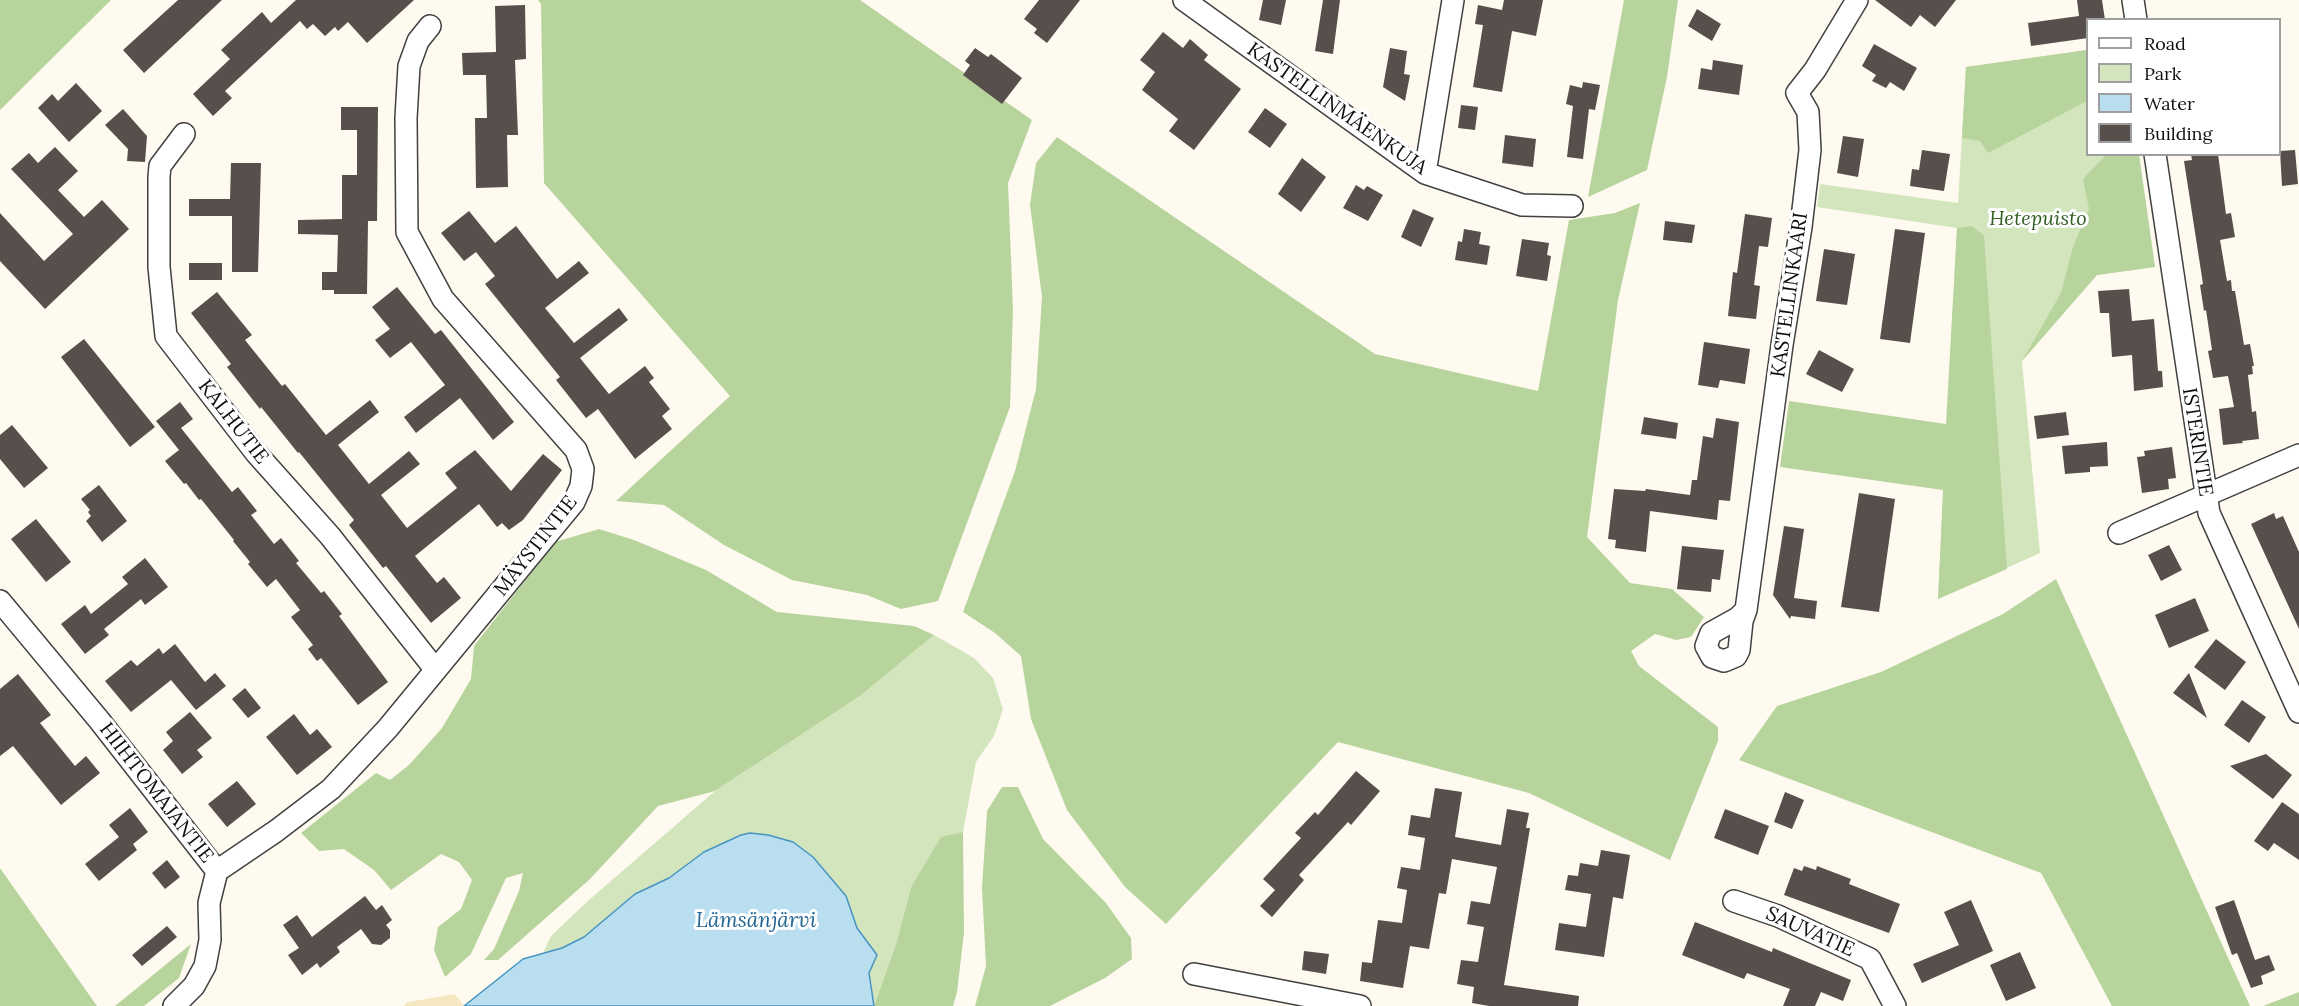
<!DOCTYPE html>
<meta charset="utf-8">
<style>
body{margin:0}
#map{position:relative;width:2299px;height:1006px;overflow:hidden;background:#fefaf0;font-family:Lora,serif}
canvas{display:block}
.legend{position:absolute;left:2086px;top:18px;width:195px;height:138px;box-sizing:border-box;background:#fff;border:2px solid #9f9f9f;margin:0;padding:8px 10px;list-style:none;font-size:18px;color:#0e0e0e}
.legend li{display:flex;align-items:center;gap:12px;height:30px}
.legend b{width:30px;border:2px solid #9f9f9f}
</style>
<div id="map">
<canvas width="2299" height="1006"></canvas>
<ul class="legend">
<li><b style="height:8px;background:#fff"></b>Road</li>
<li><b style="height:16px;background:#d3e5bd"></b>Park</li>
<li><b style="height:16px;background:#b9def0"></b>Water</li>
<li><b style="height:16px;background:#564f4b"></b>Building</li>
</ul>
</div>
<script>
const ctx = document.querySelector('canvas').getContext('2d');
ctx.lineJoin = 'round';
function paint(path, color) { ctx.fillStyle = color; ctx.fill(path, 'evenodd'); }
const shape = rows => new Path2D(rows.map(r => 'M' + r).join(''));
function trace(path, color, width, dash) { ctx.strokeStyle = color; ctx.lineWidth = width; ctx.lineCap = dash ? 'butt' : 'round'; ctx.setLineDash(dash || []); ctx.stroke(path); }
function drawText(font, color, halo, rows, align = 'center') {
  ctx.font = font + ' Lora,serif'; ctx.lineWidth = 6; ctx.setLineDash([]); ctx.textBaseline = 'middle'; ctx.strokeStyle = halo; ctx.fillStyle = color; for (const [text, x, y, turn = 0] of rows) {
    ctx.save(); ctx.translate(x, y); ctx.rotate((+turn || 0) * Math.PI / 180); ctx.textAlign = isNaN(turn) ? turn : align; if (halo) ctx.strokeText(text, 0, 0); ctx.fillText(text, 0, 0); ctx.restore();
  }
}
paint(shape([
 [2087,50,2088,154,2139,155,2155,267,2097,275,2022,361,2040,553,1938,599,1957,228,1817,207,1820,184,1958,203,1966,67],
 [934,635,974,658,993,678,1003,709,994,736,976,762,963,832,941,838,911,887,897,941,874,1006,869,973,877,955,857,928,846,896,813,857,793,842,704,852,669,878,635,894,584,937,562,948,543,953,551,936,589,900,715,791,860,696]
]), '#d3e5bd');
paint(shape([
 [0,0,111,0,0,110],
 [538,0,860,0,1032,120,1008,183,1013,309,1010,407,938,601,901,609,867,595,792,580,724,545,664,505,616,501,730,396,544,183,541,4],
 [1624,0,1678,0,1667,77,1647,170,1588,197],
 [2087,50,2087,101,1988,153,1980,141,1962,138,1966,67],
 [1057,137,1375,354,1538,391,1569,220,1615,213,1640,203,1618,300,1587,537,1630,583,1672,589,1704,617,1691,637,1676,640,1655,634,1631,651,1639,666,1718,727,1718,741,1670,860,1529,793,1338,742,1166,924,1125,887,1067,810,1031,719,1021,656,995,633,963,612,1015,471,1036,389,1042,297,1030,205,1036,163],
 [2107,154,2139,155,2155,267,2097,275,2022,361,2061,293,2073,247,2089,209,2083,179],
 [1972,226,1984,236,2007,569,1938,599,1943,490,1780,467,1789,401,1946,424,1957,228],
 [599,529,634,540,706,570,777,612,914,626,934,635,860,696,715,791,658,806,589,880,498,960,484,960,494,949,519,891,523,873,506,878,471,954,445,977,434,950,438,927,461,909,472,880,459,862,441,854,391,890,374,870,344,849,319,851,301,833,376,773,390,780,409,765,442,728,471,679,474,646,555,542],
 [2056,579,2250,1006,2112,1006,2041,873,1739,760,1777,706,1881,672,2003,614],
 [1002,787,1018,787,1043,839,1106,903,1131,938,1132,959,1105,978,1050,1006,975,1006,986,966,982,888,987,811],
 [963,832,964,933,957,992,953,1006,874,1006,897,941,911,887,941,837],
 [0,868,97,1006,0,1006],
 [191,944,179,978,144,1006,115,1006],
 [2299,992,2299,1006,2263,1006]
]), '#b8d49d');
paint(shape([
 [455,994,464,1006,403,1006,408,1002]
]), '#f5e8c1');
const water = shape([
 [750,833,768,835,793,842,813,857,846,896,857,928,877,955,869,973,874,1006,464,1006,523,959,562,948,584,937,635,894,669,878,704,852,741,835,750,833]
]);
paint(water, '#b9def0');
trace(water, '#4794c1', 1.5);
paint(shape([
 [178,0,222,0,144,73,123,50],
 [296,0,414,0,367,43,348,22,338,31,335,27,325,36,313,24,307,29,300,21,225,91,232,98,213,116,193,94,230,59,221,50,262,12,271,23],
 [1039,0,1080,0,1047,43,1034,33,1037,29,1024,19],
 [1263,0,1286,0,1281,25,1259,20],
 [1323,0,1340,0,1333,54,1315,51],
 [1504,0,1543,0,1536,36,1512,31,1502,92,1473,87,1483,25,1475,24,1478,5,1502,10],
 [1875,0,1956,0,1935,27,1920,15,1911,27],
 [2077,0,2102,0,2105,20,2088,20,2088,38,2031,46,2028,23,2079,16],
 [525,5,526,59,515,60,518,135,507,135,508,187,476,188,475,118,487,118,486,75,463,75,462,53,496,52,495,6],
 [1697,9,1721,24,1712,41,1688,26],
 [1163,32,1183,48,1190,39,1208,55,1204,60,1241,89,1194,150,1169,131,1178,119,1142,90,1155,72,1140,60],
 [1874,44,1917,68,1904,91,1890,82,1886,88,1872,81,1876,75,1862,66],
 [975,48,988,57,991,54,1022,78,1002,104,963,75,970,65,965,61],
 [1390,48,1407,51,1404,74,1410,75,1405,101,1383,87],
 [1713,60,1743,65,1739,95,1698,89,1701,68,1712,70],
 [1583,82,1600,85,1595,110,1589,109,1583,159,1567,157,1573,106,1566,104,1570,85,1582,88],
 [76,83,102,111,69,142,38,108,52,94,58,101],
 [1461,105,1478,107,1475,130,1458,128],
 [341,107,378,107,377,221,368,221,367,294,334,294,334,290,322,290,322,272,337,272,338,235,298,234,298,220,342,219,342,175,357,175,357,130,341,130],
 [1265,108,1287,124,1270,148,1248,132],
 [123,109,147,136,145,162,127,161,128,149,105,125],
 [1505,135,1536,139,1533,167,1502,163],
 [1843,136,1864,139,1858,177,1837,173],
 [55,147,78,171,58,190,84,217,102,200,129,229,45,309,0,261,0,213,44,261,73,234,11,169,29,153,38,163],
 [1922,150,1950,154,1944,191,1910,186,1912,169,1919,170],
 [2295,150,2298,184,2282,186,2280,151],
 [2191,154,2218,154,2226,214,2231,213,2235,237,2220,240,2227,281,2231,280,2232,291,2235,291,2244,345,2250,344,2254,366,2252,366,2253,374,2248,375,2252,412,2256,411,2259,439,2242,441,2243,443,2223,445,2219,409,2234,407,2228,376,2213,378,2208,351,2212,350,2206,310,2204,311,2200,285,2203,284,2184,161,2192,160],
 [1302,158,1326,177,1301,212,1278,194],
 [231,163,261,163,258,272,232,272,232,216,189,216,189,199,230,199],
 [1356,185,1364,190,1367,186,1383,195,1368,221,1343,208],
 [1413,209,1434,218,1421,247,1401,237],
 [469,211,495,243,516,226,557,279,579,261,589,273,545,308,574,343,619,308,628,320,580,358,609,394,645,366,654,378,649,382,670,409,662,416,672,429,635,459,598,409,586,418,556,380,560,377,485,284,495,276,476,252,464,261,441,233],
 [1745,214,1772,218,1768,247,1759,246,1754,285,1760,286,1756,319,1728,316,1733,272,1737,273],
 [1665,221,1695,225,1692,243,1663,240],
 [1464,229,1481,232,1479,244,1490,246,1487,265,1455,260,1458,241,1462,242],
 [1895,229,1925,233,1910,343,1880,339],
 [1522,239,1549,243,1547,255,1551,256,1547,281,1516,276],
 [1824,249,1855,254,1847,305,1816,301],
 [189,263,222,263,222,280,189,280],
 [397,287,435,334,441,330,514,422,493,440,460,398,416,433,404,417,445,385,411,342,390,358,375,340,390,329,372,307],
 [2129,289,2132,321,2154,319,2158,371,2162,371,2163,387,2134,391,2132,355,2112,357,2109,313,2100,313,2098,291],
 [217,292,252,335,245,340,282,386,285,384,326,435,370,400,379,412,338,445,369,484,409,451,420,464,381,495,407,528,457,488,445,473,475,450,511,491,543,454,562,470,523,520,509,530,502,523,497,527,479,504,415,556,437,583,444,577,461,598,431,623,386,566,383,568,349,525,354,520,299,452,298,453,261,407,260,409,227,367,231,364,191,313],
 [84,339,155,427,130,447,61,357],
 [1704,342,1750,349,1745,384,1720,380,1718,388,1698,385],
 [1819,350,1854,369,1842,392,1806,374],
 [180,402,193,419,181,428,232,492,238,487,257,511,251,515,274,544,281,538,299,561,296,563,321,593,324,591,342,614,339,616,388,682,358,705,321,658,317,661,308,649,313,645,291,617,300,610,276,579,267,587,248,564,250,562,233,541,234,540,201,499,199,500,186,483,184,484,165,461,179,450,156,421],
 [2066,412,2069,435,2037,439,2034,416],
 [1644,417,1678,423,1676,439,1641,434],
 [1716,418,1739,422,1730,501,1719,500,1717,520,1650,511,1646,552,1615,548,1616,540,1608,539,1614,489,1645,491,1646,489,1690,495,1692,480,1697,480,1703,436,1713,438],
 [12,425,48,468,24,488,0,459,0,435],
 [2107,442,2108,466,2090,467,2090,472,2065,474,2062,446],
 [2172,447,2176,478,2168,479,2169,489,2142,493,2137,457,2145,456,2144,451],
 [99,485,127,521,102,542,86,521,91,516,88,512,90,510,81,499],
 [1859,493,1895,499,1879,612,1841,607],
 [2274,513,2276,519,2283,516,2299,552,2299,629,2251,524],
 [36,519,71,562,46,582,11,539],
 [1784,526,1804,529,1794,598,1817,601,1815,619,1791,616,1790,619,1773,595],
 [2169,545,2182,570,2161,581,2148,555],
 [1682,546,1724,550,1720,580,1712,579,1711,592,1677,589],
 [145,558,168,587,145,605,141,599,104,629,109,635,85,654,61,624,85,605,91,614,128,584,122,577],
 [2195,598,2209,631,2169,648,2155,615],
 [2216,639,2246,662,2225,690,2194,667],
 [175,644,205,682,215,673,226,686,196,710,171,680,131,712,105,681,131,660,137,666,159,648,163,654],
 [2189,673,2207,718,2173,693],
 [18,674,51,715,40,723,75,766,86,756,100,773,61,805,13,746,0,756,0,689],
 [245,688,261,708,248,718,232,699],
 [2242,700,2266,717,2249,743,2224,725],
 [190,712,212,738,197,750,203,757,182,774,163,750,173,741,166,732],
 [294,714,310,735,317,729,332,747,297,775,266,737],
 [2266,754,2292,775,2273,799,2230,766],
 [1356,771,1380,791,1351,825,1348,822,1299,875,1304,880,1272,917,1260,906,1275,890,1263,879,1301,838,1295,833,1315,812,1318,815],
 [237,781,256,804,227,827,208,804],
 [1435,788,1462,792,1455,837,1501,845,1507,809,1529,813,1526,828,1530,828,1504,985,1579,996,1578,1006,1489,1006,1472,1003,1474,987,1457,984,1461,960,1478,962,1484,927,1467,924,1471,901,1490,904,1497,867,1452,859,1446,894,1439,893,1429,949,1410,946,1403,988,1360,981,1362,962,1372,963,1378,920,1402,923,1407,890,1397,888,1401,867,1420,870,1425,838,1408,835,1411,815,1430,818],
 [1785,792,1804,800,1792,829,1774,822],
 [2282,802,2299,814,2299,860,2274,843,2268,851,2254,841],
 [130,808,148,832,133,844,137,850,99,881,85,864,119,837,109,825],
 [1725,809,1769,826,1758,855,1714,838],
 [1601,850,1630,855,1623,899,1613,897,1604,957,1555,950,1559,923,1586,927,1591,894,1565,890,1568,875,1578,876,1580,863,1598,866],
 [167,860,180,877,165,889,152,873],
 [1804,866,1816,870,1817,866,1851,879,1849,884,1900,904,1889,933,1784,895,1794,868,1802,871],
 [365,896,376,910,382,905,392,920,386,925,390,930,390,938,381,945,372,944,361,929,337,947,340,952,320,968,317,963,302,975,288,955,299,948,283,925,297,915,312,937],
 [1971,900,1993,951,1922,983,1913,964,1959,945,1944,912],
 [2234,900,2255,960,2269,955,2275,970,2261,976,2263,984,2251,988,2237,953,2232,955,2215,907],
 [1695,922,1772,952,1773,948,1851,980,1843,1001,1821,992,1815,1006,1783,1006,1790,989,1747,973,1744,979,1682,955],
 [167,926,177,937,142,966,132,955],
 [1304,951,1329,954,1326,974,1302,970],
 [2020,952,2036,988,2006,1001,1990,965]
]), '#564f4b');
const street = shape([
 [1184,0,1425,173,1522,205,1572,206],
 [2133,0,2136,20],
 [184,134,160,166,159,177,159,267,166,336,256,453,330,536,435,669],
 [2155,154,2209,513,2299,712],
 [1425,173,1453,0],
 [2119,533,2299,455],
 [0,601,99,720,217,871,209,903,210,940,205,966,194,986,174,1006],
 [1746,610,1738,618,1711,633,1706,646,1712,657,1724,661,1736,656,1739,650,1742,621,1746,610,1782,345,1801,227,1810,150,1808,112,1797,93,1815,70,1857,0],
 [217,871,276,831,331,789,388,728,574,502,581,486,583,469,576,450,443,299,407,232,406,118,409,66,418,41,430,26],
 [1734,901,1778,916,1870,959,1895,1006],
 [1194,974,1360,1006]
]);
trace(street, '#414141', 24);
trace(street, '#fff', 21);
drawText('20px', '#0e0e0e', '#fff', [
 ["KASTELLINMÄENKUJA",1337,109,35],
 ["KASTELLINKAARI",1790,295,-82],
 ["KALHUTIE",233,422,52],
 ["ISTERINTIE",2197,442,81],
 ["MÄYSTINTIE",536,546,-52],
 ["HIIHTOMAJANTIE",156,793,52],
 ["SAUVATIE",1810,932,24]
]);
drawText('italic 20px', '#326024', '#fff', [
 ["Hetepuisto",2038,219]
]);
drawText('italic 21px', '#226794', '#fff', [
 ["Lämsänjärvi",756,921]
]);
</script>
